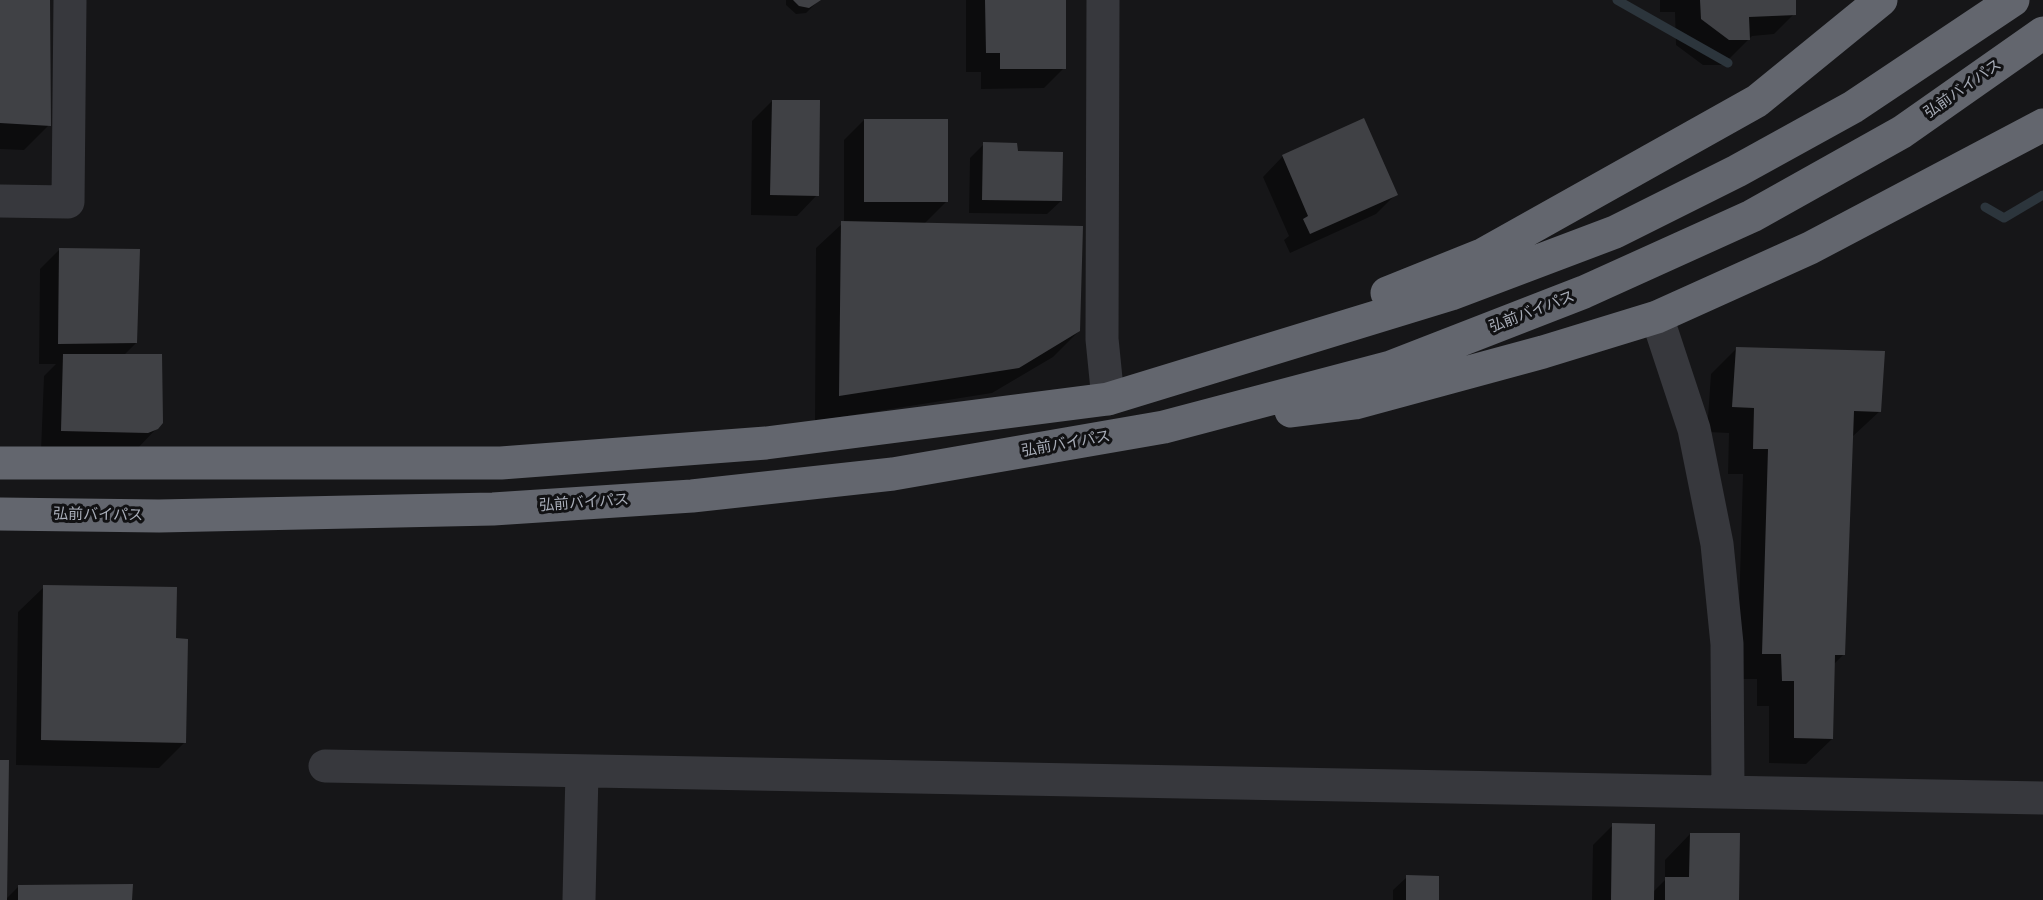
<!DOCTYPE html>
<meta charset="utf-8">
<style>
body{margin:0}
canvas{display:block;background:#161618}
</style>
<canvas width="2043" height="900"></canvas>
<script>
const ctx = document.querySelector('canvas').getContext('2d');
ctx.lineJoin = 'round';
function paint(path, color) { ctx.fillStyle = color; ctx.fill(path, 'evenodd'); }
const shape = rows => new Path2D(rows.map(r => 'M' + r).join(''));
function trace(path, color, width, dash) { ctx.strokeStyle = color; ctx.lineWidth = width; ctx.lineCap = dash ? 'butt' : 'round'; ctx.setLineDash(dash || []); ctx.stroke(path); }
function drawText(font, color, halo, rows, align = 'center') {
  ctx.font = font + ' Manrope,"Noto Sans JP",sans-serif'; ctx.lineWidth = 6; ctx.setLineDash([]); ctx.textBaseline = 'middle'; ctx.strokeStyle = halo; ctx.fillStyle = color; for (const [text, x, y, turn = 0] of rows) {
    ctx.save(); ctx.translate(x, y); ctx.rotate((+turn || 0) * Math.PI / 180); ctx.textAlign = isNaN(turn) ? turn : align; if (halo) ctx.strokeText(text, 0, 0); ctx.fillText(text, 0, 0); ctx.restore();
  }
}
paint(shape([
 [0,0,49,0,49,125,24,150,0,149],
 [786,0,819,0,806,13,796,14,786,5],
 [966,0,1064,0,1064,68,1044,88,981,89,981,72,966,72],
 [1660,0,1794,0,1794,14,1774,34,1752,36,1723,65,1703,65,1676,45,1675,12,1660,12],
 [772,101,817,195,797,216,751,215,752,121],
 [864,120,946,202,924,224,1079,331,1053,357,992,393,815,421,816,248,844,222,844,140],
 [1363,120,1396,194,1376,214,1290,253,1284,240,1289,236,1263,177,1283,156],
 [984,144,1016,152,1061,201,1047,214,969,213,970,158],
 [60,249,136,343,123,356,157,428,137,449,41,451,44,376,56,364,39,364,40,269],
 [1737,348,1880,411,1852,437,1844,654,1833,665,1832,739,1806,764,1769,763,1769,706,1757,706,1757,679,1737,679,1743,474,1728,474,1729,433,1707,432,1711,374],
 [44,587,175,640,185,742,159,768,16,765,18,612],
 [0,761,5,900,18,887,131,900,0,900],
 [1613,825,1653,892,1665,880,1665,860,1690,834,1738,900,1592,900,1593,845],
 [1407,877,1437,900,1393,900,1393,890]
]), '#0007');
trace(shape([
 [1617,0,1728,63],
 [1985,207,2004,218,2043,195]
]), '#2c353c', 9);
paint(shape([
 [0,0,50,0,51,126,0,123],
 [793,0,821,0,809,8,799,6],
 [985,0,1066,0,1066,69,1000,69,1000,53,986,53],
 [1700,0,1796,0,1796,15,1749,17,1750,40,1729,40,1701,19],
 [772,100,820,100,819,196,770,195],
 [1364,118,1398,195,1310,234,1303,219,1308,216,1282,155],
 [864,119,948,119,948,202,864,202],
 [983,142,1017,143,1018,151,1063,152,1062,201,982,200],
 [841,221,1083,226,1080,331,1019,368,839,396],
 [59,248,140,249,137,343,58,344],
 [1736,347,1885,351,1881,412,1854,411,1845,655,1835,655,1833,739,1794,738,1794,681,1782,681,1781,654,1762,654,1768,449,1753,449,1754,408,1732,407],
 [63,354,162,354,163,423,158,429,148,433,61,431],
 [43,585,177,587,176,638,188,639,186,743,41,740],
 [0,760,9,760,7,900,0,900],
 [1612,823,1655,824,1654,900,1611,900],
 [1690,833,1740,833,1739,900,1665,900,1665,877,1689,877],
 [1406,875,1439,876,1439,900,1406,900],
 [133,884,132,900,18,900,18,885]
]), '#404145');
trace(shape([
 [1103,0,1102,339,1108,399],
 [0,201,68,202,70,0],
 [1657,317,1694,429,1717,544,1727,644,1728,792],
 [325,766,2043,798],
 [579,900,582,772]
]), '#37383d', 33);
trace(shape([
 [1387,293,1484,254,1757,101,1881,0],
 [1291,411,1355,403,1543,352,1657,317,1810,248,2043,125],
 [0,463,501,463,766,443,1108,399,1451,294,1615,232,1737,171,1853,107,2013,0],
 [0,514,159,516,493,509,692,496,893,474,1164,427,1391,367,1584,292,1752,216,1902,132,2043,33]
]), '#63666e', 33);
drawText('15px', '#a8adb8', '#111113', [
 ["弘前バイパス",1963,89,-35],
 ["弘前バイパス",1532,312,-21],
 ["弘前バイパス",1066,444,-10],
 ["弘前バイパス",584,503,-4],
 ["弘前バイパス",98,515,1]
]);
</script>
